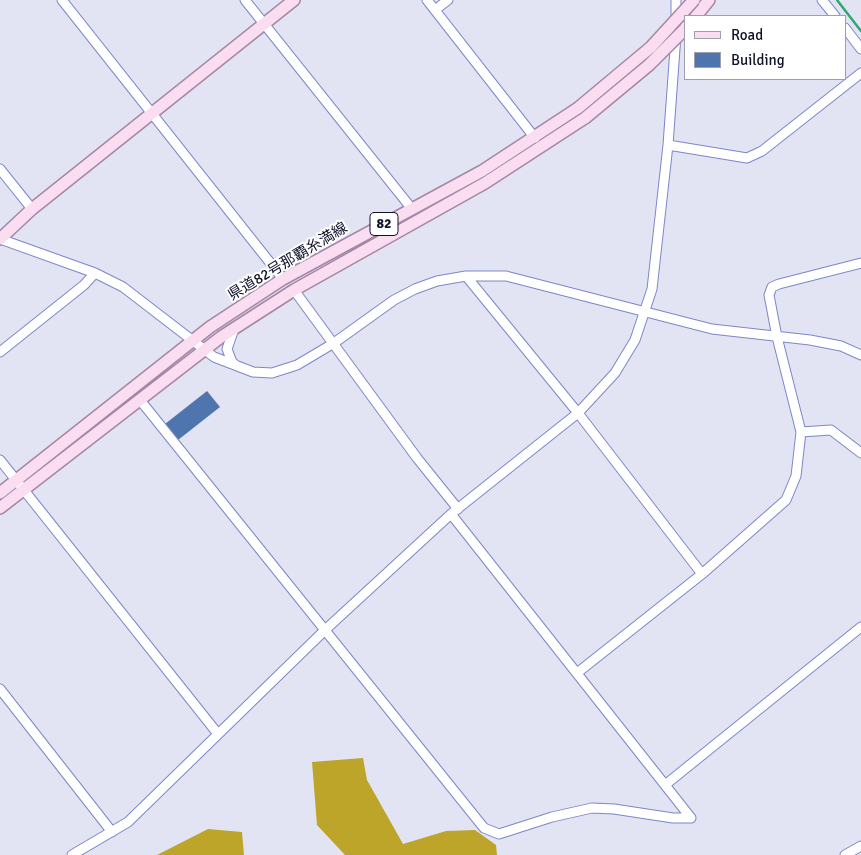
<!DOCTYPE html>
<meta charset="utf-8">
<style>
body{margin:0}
#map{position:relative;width:861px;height:855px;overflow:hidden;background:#e2e4f3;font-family:Signika,sans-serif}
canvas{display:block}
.legend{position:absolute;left:684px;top:15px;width:162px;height:65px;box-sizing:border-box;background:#fff;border:1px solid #9fa0aa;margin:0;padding:6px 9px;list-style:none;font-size:15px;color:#0f112a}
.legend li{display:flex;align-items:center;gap:10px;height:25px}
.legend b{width:25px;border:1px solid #9fa0aa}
</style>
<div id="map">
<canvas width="861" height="855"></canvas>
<ul class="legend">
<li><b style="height:6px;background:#faddf1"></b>Road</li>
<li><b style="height:14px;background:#4e75ad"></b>Building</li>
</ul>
</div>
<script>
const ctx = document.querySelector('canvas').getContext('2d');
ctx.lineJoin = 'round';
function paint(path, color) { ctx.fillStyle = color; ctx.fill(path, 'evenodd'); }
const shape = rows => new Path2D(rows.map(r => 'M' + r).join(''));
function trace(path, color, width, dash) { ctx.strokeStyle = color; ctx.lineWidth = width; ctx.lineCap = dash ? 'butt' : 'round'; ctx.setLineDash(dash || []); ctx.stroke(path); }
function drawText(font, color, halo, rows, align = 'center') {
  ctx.font = font + ' Signika,"Noto Sans JP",sans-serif'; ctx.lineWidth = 4; ctx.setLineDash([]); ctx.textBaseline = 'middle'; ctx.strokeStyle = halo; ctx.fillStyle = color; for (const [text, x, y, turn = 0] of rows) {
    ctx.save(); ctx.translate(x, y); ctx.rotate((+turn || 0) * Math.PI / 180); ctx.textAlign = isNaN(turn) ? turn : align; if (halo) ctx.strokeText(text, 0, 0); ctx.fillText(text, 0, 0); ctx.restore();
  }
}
paint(shape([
 [363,758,367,780,403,844,446,831,475,830,496,845,497,855,345,855,317,825,312,762],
 [208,829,242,832,244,855,157,855]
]), '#bca529');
trace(shape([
 [837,0,861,31]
]), '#30a96f', 2.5);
paint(shape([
 [207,391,220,407,178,440,165,424]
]), '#4e75ad');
const minor = shape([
 [62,0,283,279],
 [245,0,412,209],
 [427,0,535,138],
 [822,0,835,16],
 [435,10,448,0],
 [676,22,676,0],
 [845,28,861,49],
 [668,145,747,158,762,151,861,73],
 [0,169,32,209],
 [0,239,95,273,123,287,214,357,253,372,272,373,297,365,334,343,394,300,415,289,437,281,466,276,506,276,712,329,810,340,841,346,861,355],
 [466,276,578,413,702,574],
 [294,290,417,458,458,509],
 [234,329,227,349,232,362,237,366],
 [0,352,84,285,95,273],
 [140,400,484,828,499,834,552,817,592,808,614,809,673,818,691,818,665,785],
 [801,432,831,430,861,453],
 [0,460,218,734],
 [451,514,665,785,861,627],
 [577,673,702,574,786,500,796,476,801,432,777,337,769,295,772,287,779,284,861,263],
 [0,689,112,832],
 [72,855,128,822,325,630,451,514,578,413,615,373,635,340,652,289,668,145,676,35],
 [845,855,861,846]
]);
const major = shape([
 [696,16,709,0],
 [0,239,32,209,294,0],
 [0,493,210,327,283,279,482,171,578,108],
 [0,508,221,337,294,290,485,183,585,118]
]);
trace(minor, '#7e86c8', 11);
trace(major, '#a587a5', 14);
trace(minor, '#fff', 9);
trace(major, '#faddf1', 11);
const majorBridge = shape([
 [578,108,651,47,694,0],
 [585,118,649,65,685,29]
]);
trace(majorBridge, '#a587a5', 14, []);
trace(majorBridge, '#faddf1', 11);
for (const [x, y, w] of [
 [384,224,28]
]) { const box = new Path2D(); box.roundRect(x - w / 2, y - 11.5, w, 23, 4); ctx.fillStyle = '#fff'; ctx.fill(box); trace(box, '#0f112a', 1); }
drawText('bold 14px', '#0f112a', null, [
 ["82",384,224]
]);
drawText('15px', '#0f112a', '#fff', [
 ["県道82号那覇糸満線",288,262,-31]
]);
</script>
